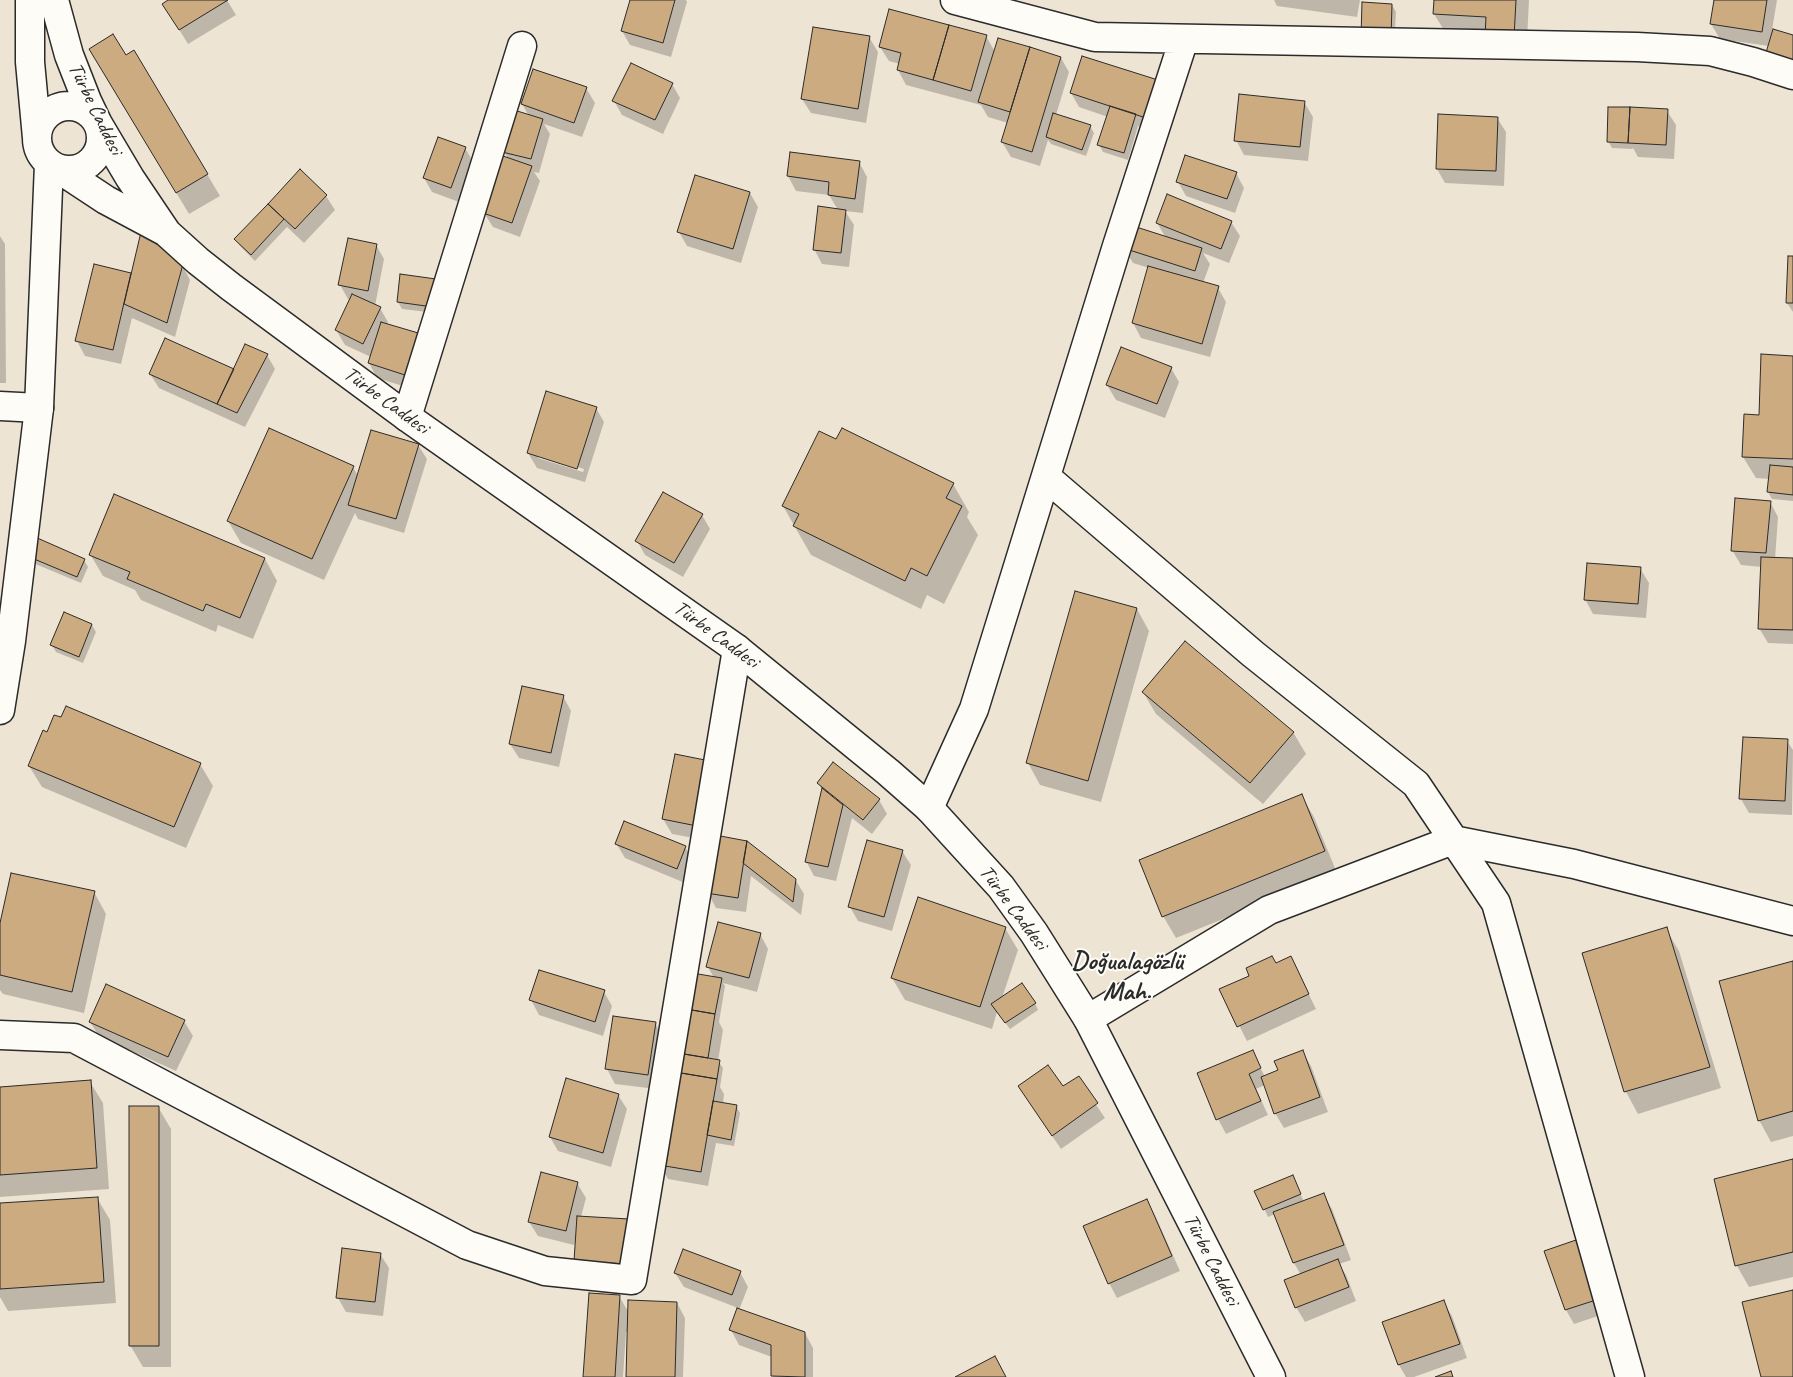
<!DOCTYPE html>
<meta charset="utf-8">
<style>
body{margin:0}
canvas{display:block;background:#eee4d3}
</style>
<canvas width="1793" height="1377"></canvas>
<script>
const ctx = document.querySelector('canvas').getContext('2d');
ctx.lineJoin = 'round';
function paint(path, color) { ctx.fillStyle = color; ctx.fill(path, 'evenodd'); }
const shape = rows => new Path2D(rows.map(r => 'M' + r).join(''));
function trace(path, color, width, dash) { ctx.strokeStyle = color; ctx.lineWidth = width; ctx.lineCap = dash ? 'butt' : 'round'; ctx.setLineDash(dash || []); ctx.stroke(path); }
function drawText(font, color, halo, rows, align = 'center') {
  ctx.font = font + ' Caveat,sans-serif'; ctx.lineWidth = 4; ctx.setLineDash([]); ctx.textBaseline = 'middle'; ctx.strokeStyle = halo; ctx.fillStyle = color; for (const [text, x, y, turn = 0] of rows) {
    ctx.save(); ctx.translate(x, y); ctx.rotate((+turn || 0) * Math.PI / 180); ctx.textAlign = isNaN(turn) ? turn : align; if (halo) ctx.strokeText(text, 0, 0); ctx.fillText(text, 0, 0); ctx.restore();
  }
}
paint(shape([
 [171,0,227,0,236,15,188,44,172,18],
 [631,0,686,0,687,2,671,57,630,45,622,31],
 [1274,0,1360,0,1357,17,1277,6],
 [1435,0,1529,0,1526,60,1498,58,1447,35,1434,14],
 [1715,0,1777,0,1772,30,1793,36,1769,46,1720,39,1711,24],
 [1392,5,1396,12,1394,45,1366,44],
 [986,36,995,52,998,39,1061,58,1069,72,1056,115,1090,126,1094,133,1086,156,1051,144,1048,140,1040,166,1011,157,1002,142,1008,123,988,117,981,105,906,85,898,70,900,64,889,61,880,47],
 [869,37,878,52,866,123,811,113,802,99],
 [126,56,207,174,220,196,189,214,103,71],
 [672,84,680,98,663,134,622,115,614,101],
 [586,88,595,103,582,137,544,124,550,134,539,173,534,172,540,181,520,237,493,227,484,213,508,159,504,151,529,116,522,104],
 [1071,93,1165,95,1154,131,1138,126,1128,160,1103,152,1099,145,1108,117,1079,107],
 [1304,102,1313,117,1308,161,1244,155,1236,140],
 [1667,111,1676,125,1674,159,1638,157,1633,148,1632,149,1612,148,1608,141],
 [1497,118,1506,132,1504,186,1445,183,1437,169],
 [465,148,474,163,459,202,432,192,424,178],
 [859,162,867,177,863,213,845,211,854,225,849,267,822,264,814,249,838,210,829,195,796,191,788,176],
 [300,171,326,196,335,210,304,243,287,227,255,261,240,246,236,240],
 [1236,173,1244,188,1235,213,1186,196,1178,182],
 [750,193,758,207,741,263,687,246,679,232],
 [1231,222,1240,236,1229,263,1203,253,1210,264,1203,283,1218,288,1226,302,1210,357,1141,338,1133,323,1149,268,1133,263,1124,248,1166,238,1157,223],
 [0,236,5,244,6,383,0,383],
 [376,245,384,259,375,306,380,308,388,322,387,325,419,391,377,378,369,363,371,357,345,345,336,330,351,300,348,299,340,285],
 [1793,257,1793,312,1787,303],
 [182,265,190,280,175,337,132,318,121,364,85,356,77,341,95,266,132,274],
 [401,276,436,313,402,309,398,302],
 [267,355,275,369,245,427,159,388,150,374,234,370],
 [1793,357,1793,501,1772,499,1768,492,1770,479,1756,478,1743,457,1760,416],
 [1171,368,1179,382,1165,418,1116,400,1107,385],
 [596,408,604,422,585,482,537,468,528,453],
 [538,455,584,469,583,472,538,458],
 [837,441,953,484,969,512,967,517,978,535,944,604,927,595,921,609,811,555,783,506],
 [418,445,427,459,404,533,358,519,355,513,324,580,241,543,228,521,353,467,358,476],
 [1770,502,1778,517,1775,559,1793,559,1793,644,1768,643,1759,628,1762,567,1741,565,1732,550],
 [702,515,710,529,683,577,645,555,637,541],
 [36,539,84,560,88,567,81,583,33,563],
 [90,554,265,559,277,581,253,639,218,625,216,632,141,600,135,590,103,576],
 [1640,568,1649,583,1646,618,1593,614,1585,599],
 [1137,609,1149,631,1101,802,1040,785,1028,763],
 [92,625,96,632,83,663,56,652,52,645],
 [1143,692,1293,732,1306,754,1263,804,1156,714],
 [563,696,571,711,559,767,519,758,510,744],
 [1787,741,1793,750,1792,815,1749,813,1741,799],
 [676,756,705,840,672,834,663,819],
 [200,764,213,786,186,848,42,787,29,766],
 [818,783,879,800,887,814,872,834,852,818,836,881,814,876,806,861,823,791],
 [1301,795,1314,817,1337,873,1176,938,1163,916],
 [716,837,795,879,804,894,801,915,751,876,746,912,716,908,708,893],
 [616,843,685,847,693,861,685,883,625,858],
 [902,851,911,865,892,931,858,921,850,907],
 [94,892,106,914,84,1013,3,994,0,990,0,929],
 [1005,928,1018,950,1002,998,1035,1003,1038,1010,1010,1029,997,1012,992,1029,905,1000,892,978],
 [1666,929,1679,951,1721,1088,1638,1114,1626,1092,1584,954],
 [760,934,768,949,757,992,723,983,725,986,719,1022,723,1030,718,1061,723,1068,720,1087,724,1094,723,1104,736,1106,740,1113,734,1146,716,1143,708,1186,668,1179,660,1165,687,1009,714,978,708,967],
 [1291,958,1316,1009,1247,1041,1221,990],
 [1793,962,1793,1136,1771,1142,1759,1120],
 [604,992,612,1006,603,1036,539,1015,531,1000],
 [184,1021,193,1036,176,1071,99,1036,90,1022],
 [655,1023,663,1038,656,1089,615,1084,607,1069],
 [1252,1051,1265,1077,1279,1071,1302,1051,1311,1066,1328,1112,1284,1128,1275,1113,1265,1085,1256,1089,1268,1115,1226,1134,1218,1119],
 [1078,1078,1105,1118,1061,1149,1019,1087,1063,1088],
 [90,1082,103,1103,109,1189,0,1197,0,1089],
 [618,1095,627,1109,611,1167,558,1151,550,1137],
 [158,1107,171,1129,171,1367,143,1367,130,1345],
 [1793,1160,1793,1277,1749,1287,1737,1266,1715,1180],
 [1293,1177,1304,1202,1323,1194,1332,1209,1351,1260,1339,1264,1346,1275,1356,1301,1305,1322,1296,1307,1301,1275,1294,1263,1275,1214,1268,1217,1256,1191],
 [577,1183,586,1198,581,1217,634,1278,584,1275,576,1238,574,1245,538,1236,529,1222],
 [97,1198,110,1220,116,1303,8,1311,0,1297,0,1205],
 [1147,1200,1155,1215,1180,1271,1117,1298,1109,1283],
 [1576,1242,1584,1256,1604,1314,1574,1324,1566,1310],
 [380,1254,389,1268,383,1316,346,1312,338,1298],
 [740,1272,748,1287,739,1310,805,1333,813,1348,813,1377,773,1377,772,1357,739,1345,731,1330,738,1308,684,1287,675,1273],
 [619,1296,629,1313,677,1303,685,1318,683,1377,627,1377,629,1332,626,1332,623,1377,584,1377],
 [1443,1301,1452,1316,1467,1358,1414,1377,1406,1377,1399,1365,1384,1323]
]), '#0003');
const building = shape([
 [168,0,228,0,179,30,162,4,168,0],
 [630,0,675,0,663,43,621,31,630,0],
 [1434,0,1516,0,1514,38,1485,36,1486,17,1433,14,1434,0],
 [1714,0,1767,0,1762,32,1710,24,1714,0],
 [1362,2,1392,4,1391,38,1361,37,1362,2],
 [889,9,949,25,933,80,897,70,901,53,879,47,889,9],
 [949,25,987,35,971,91,933,80,949,25],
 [813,27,870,36,858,109,801,99,813,27],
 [1773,29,1793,35,1793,65,1765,56,1773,29],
 [113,34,126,55,134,50,208,174,176,193,89,49,113,34],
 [998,38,1030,47,1010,112,978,102,998,38],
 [1030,47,1061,57,1032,152,1001,142,1030,47],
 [1082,56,1158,80,1146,118,1070,93,1082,56],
 [631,63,673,83,655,120,612,101,631,63],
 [533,69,587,87,574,123,521,104,533,69],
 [1239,94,1305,101,1300,147,1234,141,1239,94],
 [1110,106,1136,114,1124,153,1097,145,1110,106],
 [1608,107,1630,107,1628,143,1607,142,1608,107],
 [1630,107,1668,109,1666,145,1628,143,1630,107],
 [514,110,543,119,531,159,502,152,514,110],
 [1053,113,1091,125,1082,150,1046,137,1053,113],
 [1438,114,1498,117,1496,171,1436,169,1438,114],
 [438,137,466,147,451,188,423,178,438,137],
 [790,152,860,161,855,199,828,195,829,182,787,176,790,152],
 [1185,155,1237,172,1227,199,1176,182,1185,155],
 [503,156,532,166,512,223,483,213,503,156],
 [300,169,327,195,295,229,268,204,300,169],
 [695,175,750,192,733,249,677,232,695,175],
 [1167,194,1232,221,1221,249,1156,223,1167,194],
 [268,204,284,219,251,255,234,239,268,204],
 [818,206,846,210,841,253,813,250,818,206],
 [1130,225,1202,248,1195,271,1123,248,1130,225],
 [141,232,183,264,167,323,124,304,141,232],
 [348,238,377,244,368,291,338,285,348,238],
 [1788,256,1793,256,1793,303,1786,303,1788,256],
 [94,264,131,273,113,350,75,341,94,264],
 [1148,266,1219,286,1202,344,1132,323,1148,266],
 [400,274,436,279,433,307,397,302,400,274],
 [352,294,381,307,363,344,335,330,352,294],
 [381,322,425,335,411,377,368,363,381,322],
 [165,338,234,369,217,404,149,374,165,338],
 [245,344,268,354,237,413,217,404,245,344],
 [1121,347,1172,367,1157,404,1106,385,1121,347],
 [1761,354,1793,356,1793,459,1742,457,1744,414,1759,415,1761,354],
 [546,391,597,407,577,469,527,453,546,391],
 [269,428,354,466,312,559,227,521,269,428],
 [842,428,954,483,946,498,962,506,927,576,911,568,905,581,793,526,799,514,782,506,819,431,836,439,842,428],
 [371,430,419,444,396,519,348,505,371,430],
 [1770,465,1793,467,1793,495,1767,492,1770,465],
 [663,492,703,514,674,563,635,541,663,492],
 [114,494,265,558,240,618,206,604,203,611,127,579,130,572,89,555,114,494],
 [1735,498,1771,501,1766,553,1731,551,1735,498],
 [35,537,85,559,77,577,27,556,35,537],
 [1761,557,1793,558,1793,630,1758,629,1761,557],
 [1587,563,1641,567,1638,604,1584,600,1587,563],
 [1075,591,1137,608,1088,781,1026,763,1075,591],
 [64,612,92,624,79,657,50,645,64,612],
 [1185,641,1294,732,1250,783,1142,692,1185,641],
 [522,686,564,695,551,753,509,744,522,686],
 [66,706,201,763,174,827,28,766,43,730,47,732,54,715,61,717,66,706],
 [1743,737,1788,739,1785,801,1739,799,1743,737],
 [675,754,710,761,697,826,662,819,675,754],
 [833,762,880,799,863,820,817,783,833,762],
 [822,788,843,805,828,867,805,862,822,788],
 [1302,794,1325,851,1162,917,1139,860,1302,794],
 [624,821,686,846,677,869,615,844,624,821],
 [715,835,747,841,738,898,706,893,715,835],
 [867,840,903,850,884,917,848,907,867,840],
 [747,841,796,879,793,902,743,863,747,841],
 [11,873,95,891,72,992,0,975,0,923,11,873],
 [918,897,1006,927,980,1007,891,978,918,897],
 [718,922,761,933,749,978,706,967,718,922],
 [1667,927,1710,1067,1624,1092,1582,953,1667,927],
 [1272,956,1276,963,1291,956,1309,994,1237,1027,1219,989,1249,976,1246,968,1272,956],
 [1793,961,1793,1111,1758,1121,1719,981,1793,961],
 [539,970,605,990,595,1022,529,1000,539,970],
 [692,973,722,978,715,1014,686,1009,692,973],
 [1022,983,1036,1003,1005,1023,991,1004,1022,983],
 [106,984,185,1020,168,1057,89,1022,106,984],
 [686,1009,715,1014,708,1058,678,1053,686,1009],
 [613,1016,656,1022,648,1075,605,1069,613,1016],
 [1253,1050,1261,1068,1249,1074,1261,1101,1216,1120,1197,1073,1253,1050],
 [1303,1050,1320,1097,1274,1114,1261,1077,1278,1070,1274,1061,1303,1050],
 [678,1053,720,1060,717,1079,675,1072,678,1053],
 [1048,1065,1063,1086,1079,1076,1098,1103,1052,1136,1018,1086,1048,1065],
 [675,1072,717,1079,701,1172,659,1165,675,1072],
 [566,1078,619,1094,603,1153,549,1137,566,1078],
 [91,1080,97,1168,0,1175,0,1087,91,1080],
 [713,1101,737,1105,731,1140,707,1135,713,1101],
 [129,1106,159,1106,159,1346,129,1346,129,1106],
 [1793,1159,1793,1252,1735,1266,1714,1179,1793,1159],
 [541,1172,578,1182,566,1231,528,1222,541,1172],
 [1293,1175,1301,1194,1263,1210,1254,1191,1293,1175],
 [1324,1193,1344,1245,1293,1263,1273,1212,1324,1193],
 [98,1197,104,1282,0,1289,0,1203,98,1197],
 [1147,1199,1172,1256,1108,1284,1083,1226,1147,1199],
 [577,1216,629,1219,626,1264,574,1261,577,1216],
 [1576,1240,1596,1300,1565,1310,1544,1251,1576,1240],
 [342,1248,381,1253,375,1302,336,1298,342,1248],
 [683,1249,741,1271,732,1295,674,1273,683,1249],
 [1338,1259,1349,1287,1295,1308,1284,1280,1338,1259],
 [1793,1290,1793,1377,1761,1377,1742,1302,1793,1290],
 [589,1293,620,1295,615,1377,583,1377,589,1293],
 [628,1300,677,1302,675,1377,626,1377,628,1300],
 [1444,1300,1460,1344,1398,1365,1382,1322,1444,1300],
 [737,1308,805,1332,805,1377,771,1376,771,1345,729,1330,737,1308],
 [995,1356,1006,1377,955,1377,995,1356],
 [1451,1371,1453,1377,1435,1377,1451,1371]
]);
paint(building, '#ccab80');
trace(building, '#2b2b2b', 1);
const street = shape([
 [955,0,1095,37,1637,47,1710,51,1753,62,1793,75],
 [0,406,39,408],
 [407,417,522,46],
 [1046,477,1253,654,1416,784,1496,903,1630,1377],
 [929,808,974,709,1117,246,1184,39],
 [1088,1019,1269,910,1453,840,1574,864,1793,921],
 [0,1035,74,1038,467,1245,545,1271,632,1280,737,649]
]);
const secondary = shape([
 [30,0,30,62,37,138],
 [54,0,69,55,87,101,98,124,130,178,167,233,198,261,231,287,407,417,737,649,888,772,929,808,1001,887,1034,933,1088,1019,1271,1377],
 '37 138a32 32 0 1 1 64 0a32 32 0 1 1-64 0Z',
 [59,169,106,200,164,231],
 [0,710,11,641,39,408,49,164]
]);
trace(street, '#2b2b2b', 31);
trace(secondary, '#2b2b2b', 31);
trace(street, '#fdfcf7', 28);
trace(secondary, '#fdfcf7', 28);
drawText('21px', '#2b2b2b', '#fdfcf7', [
 ["Türbe Caddesi",95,109,64],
 ["Türbe Caddesi",386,401,36],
 ["Türbe Caddesi",716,635,36],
 ["Türbe Caddesi",1013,908,53],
 ["Türbe Caddesi",1211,1260,63]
]);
drawText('bold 26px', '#2b2b2b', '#fdfcf7', [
 ["Doğualagözlü",1127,962],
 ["Mah.",1127,992]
]);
</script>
